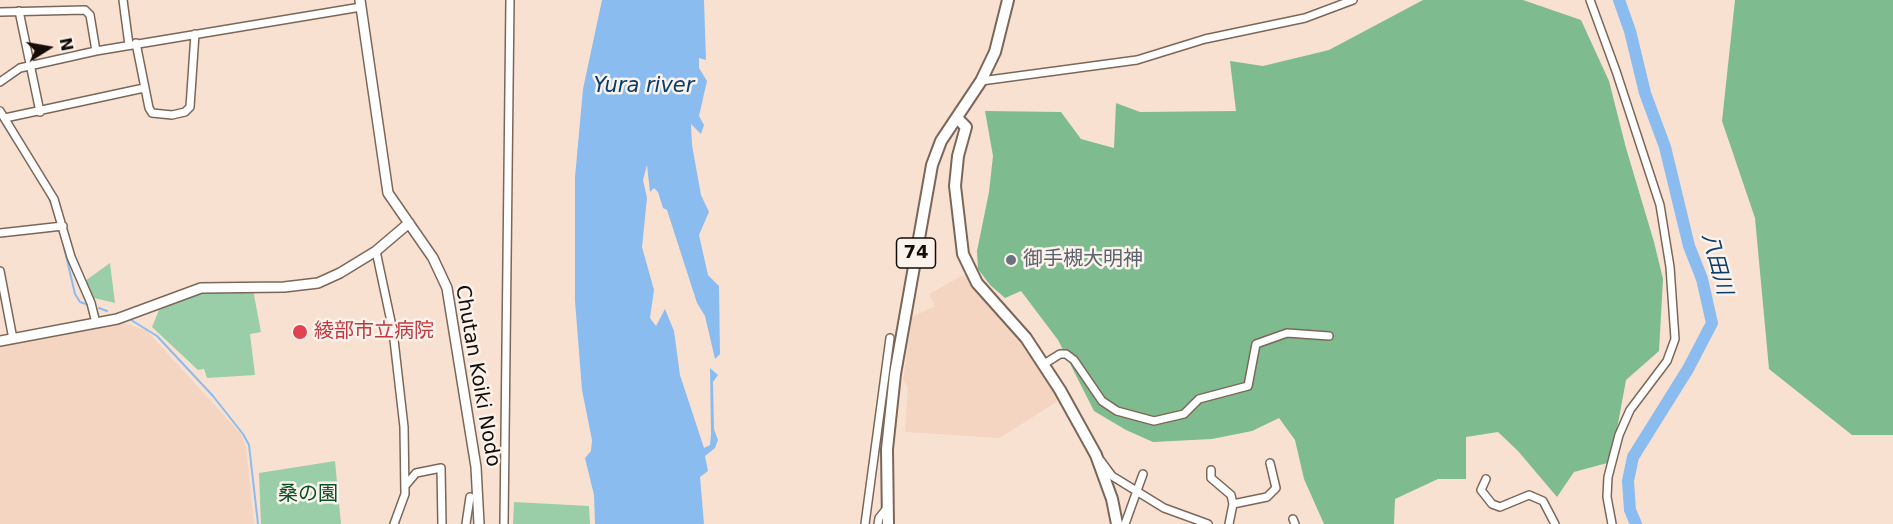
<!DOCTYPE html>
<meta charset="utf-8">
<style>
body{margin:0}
#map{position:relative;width:1893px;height:524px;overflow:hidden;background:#f9e1d2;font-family:"DejaVu Sans",sans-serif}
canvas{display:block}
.north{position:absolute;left:18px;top:18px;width:60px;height:60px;-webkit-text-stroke:4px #fbf2ec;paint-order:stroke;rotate:79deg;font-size:16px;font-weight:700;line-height:24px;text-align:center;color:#130c07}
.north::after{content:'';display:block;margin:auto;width:21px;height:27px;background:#130c07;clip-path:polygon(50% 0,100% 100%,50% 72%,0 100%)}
</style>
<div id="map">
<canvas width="1893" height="524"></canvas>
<div class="north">N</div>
</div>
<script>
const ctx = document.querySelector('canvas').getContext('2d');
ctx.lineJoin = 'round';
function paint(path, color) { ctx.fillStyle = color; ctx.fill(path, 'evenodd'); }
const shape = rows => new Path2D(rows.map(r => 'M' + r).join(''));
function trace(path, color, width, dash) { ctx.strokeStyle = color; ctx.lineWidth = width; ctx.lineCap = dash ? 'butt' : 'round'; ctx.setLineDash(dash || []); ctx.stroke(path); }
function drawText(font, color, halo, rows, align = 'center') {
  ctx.font = font + ' "DejaVu Sans","Noto Sans JP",sans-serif'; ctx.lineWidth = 5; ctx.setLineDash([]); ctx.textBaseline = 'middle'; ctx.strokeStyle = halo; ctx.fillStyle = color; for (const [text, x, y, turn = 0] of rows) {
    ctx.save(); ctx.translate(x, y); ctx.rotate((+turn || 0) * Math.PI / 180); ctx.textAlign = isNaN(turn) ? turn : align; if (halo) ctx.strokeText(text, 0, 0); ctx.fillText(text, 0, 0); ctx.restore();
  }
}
paint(shape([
 [969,272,1022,337,1061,399,1000,438,905,432,908,388,903,380,912,317,935,306,929,294],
 [122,322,147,331,241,434,246,447,254,524,0,524,0,346]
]), '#f4d5c2');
paint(shape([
 [110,263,115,303,94,298,85,281],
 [253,290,261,332,250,334,255,375,207,378,204,369,198,370,152,327,159,310,190,295,213,291],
 [335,461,341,524,261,524,259,473],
 [514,502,589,506,590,524,513,524]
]), '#9acea8');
paint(shape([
 [1423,0,1523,0,1581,20,1609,81,1626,148,1654,242,1663,279,1659,351,1626,380,1611,462,1574,472,1557,497,1518,451,1498,432,1466,437,1466,479,1438,479,1395,499,1394,524,1324,524,1304,479,1295,440,1279,418,1252,431,1212,439,1153,442,1126,430,1094,411,1058,340,1021,291,1005,298,990,285,978,269,977,251,989,192,993,156,985,111,1061,112,1081,139,1114,148,1116,103,1140,112,1236,111,1230,61,1263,66,1329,50],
 [1735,0,1893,0,1893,435,1852,435,1769,369,1755,218,1722,121]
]), '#7ebb8f');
paint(shape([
 [602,0,704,0,706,60,699,58,699,68,707,81,699,116,704,125,701,134,691,124,692,145,701,195,709,212,699,235,708,275,719,286,720,354,715,359,705,316,697,303,667,210,663,208,658,192,654,188,650,192,647,165,643,180,647,198,642,247,654,290,650,318,656,326,665,309,674,331,680,375,704,448,710,445,711,434,710,368,718,375,713,382,714,429,718,440,715,448,705,456,708,471,700,477,704,524,595,524,594,495,585,458,591,451,592,440,582,390,575,301,575,177,583,89]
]), '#8bbcef');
trace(shape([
 [0,119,17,146],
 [47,194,53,208],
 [60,230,75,294,80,302,89,305],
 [99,308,107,311],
 [131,320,157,336,213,396,243,434,249,445,258,524]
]), '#8bbcef', 2);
trace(shape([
 [1619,0,1630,31,1645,93,1665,147,1689,246,1702,279,1712,323,1688,369,1633,457,1628,481,1630,510,1636,524]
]), '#8bbcef', 12);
const street = shape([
 [123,0,129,45],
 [1590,0,1616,71,1660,205,1670,267,1675,339,1667,361,1630,410,1619,435,1608,477,1607,497,1612,524],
 [19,11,40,112],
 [0,12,85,10,90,15,96,51],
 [136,43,149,108,152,113,172,115,185,112,190,107,195,34],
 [981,81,1137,60,1205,39,1305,18,1353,0],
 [0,82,20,68,96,51,361,7],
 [0,111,54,199,71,257,91,303,96,323],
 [5,118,144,88],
 [0,233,63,226],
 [376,251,393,331,404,427,405,494,394,524],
 [0,271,13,339],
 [1044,364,1060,354,1066,354,1074,360,1102,401,1117,411,1154,421,1184,414,1199,399,1248,386,1256,344,1287,333,1329,336],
 [1101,461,1112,476,1164,508,1208,524],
 [1211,470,1211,478,1231,495,1233,504,1229,524],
 [1486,479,1481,490,1492,504,1500,507,1529,495,1543,501,1555,524],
 [405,486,416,473,441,468,442,524],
 [1233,504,1267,497,1276,488,1270,463],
 [1293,519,1295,524],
 [466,524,470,497],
 [504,524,510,0],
 [865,524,890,338],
 [878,524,879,518,887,508],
 [1125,524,1143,474]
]);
const secondary = shape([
 [360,0,388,193,433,258,447,288,476,467,479,524],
 [0,341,117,319,201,288,284,287,318,283,340,273,376,251,409,223]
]);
const primary = shape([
 [957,118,966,127,958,156,955,186,963,254,977,283,1026,338,1060,390,1096,455,1112,499,1117,524],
 [888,524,887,449,895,374,932,165,941,141,981,81,995,52,1008,0]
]);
trace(street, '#7b6759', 10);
trace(secondary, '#7b6759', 12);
trace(primary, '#7b6759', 14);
trace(street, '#fff', 7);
trace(secondary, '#fff', 9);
trace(primary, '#fff', 10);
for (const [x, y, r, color] of [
 [1011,260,6,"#6b7280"],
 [300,332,8,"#e0444e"]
]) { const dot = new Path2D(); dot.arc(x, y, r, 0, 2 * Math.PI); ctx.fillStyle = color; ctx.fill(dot); trace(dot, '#fbf2ec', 2); }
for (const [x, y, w] of [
 [916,253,39]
]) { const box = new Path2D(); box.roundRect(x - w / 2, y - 15, w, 30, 4.5); ctx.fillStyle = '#fbf2ec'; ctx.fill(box); trace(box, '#130c07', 1.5); }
drawText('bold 18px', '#130c07', null, [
 ["74",916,253]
]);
drawText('20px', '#5b616d', '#fbf2ec', [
 ["御手槻大明神",1023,260]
], 'left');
drawText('20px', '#be3a42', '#fbf2ec', [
 ["綾部市立病院",314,332]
], 'left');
drawText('20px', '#130c07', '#fbf2ec', [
 ["Chutan Koiki Nodo",477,376,80]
]);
drawText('20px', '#095229', '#fbf2ec', [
 ["桑の園",308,495]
]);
drawText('italic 21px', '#083e6c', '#fbf2ec', [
 ["Yura river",644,87],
 ["八田川",1716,264,75]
]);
</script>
